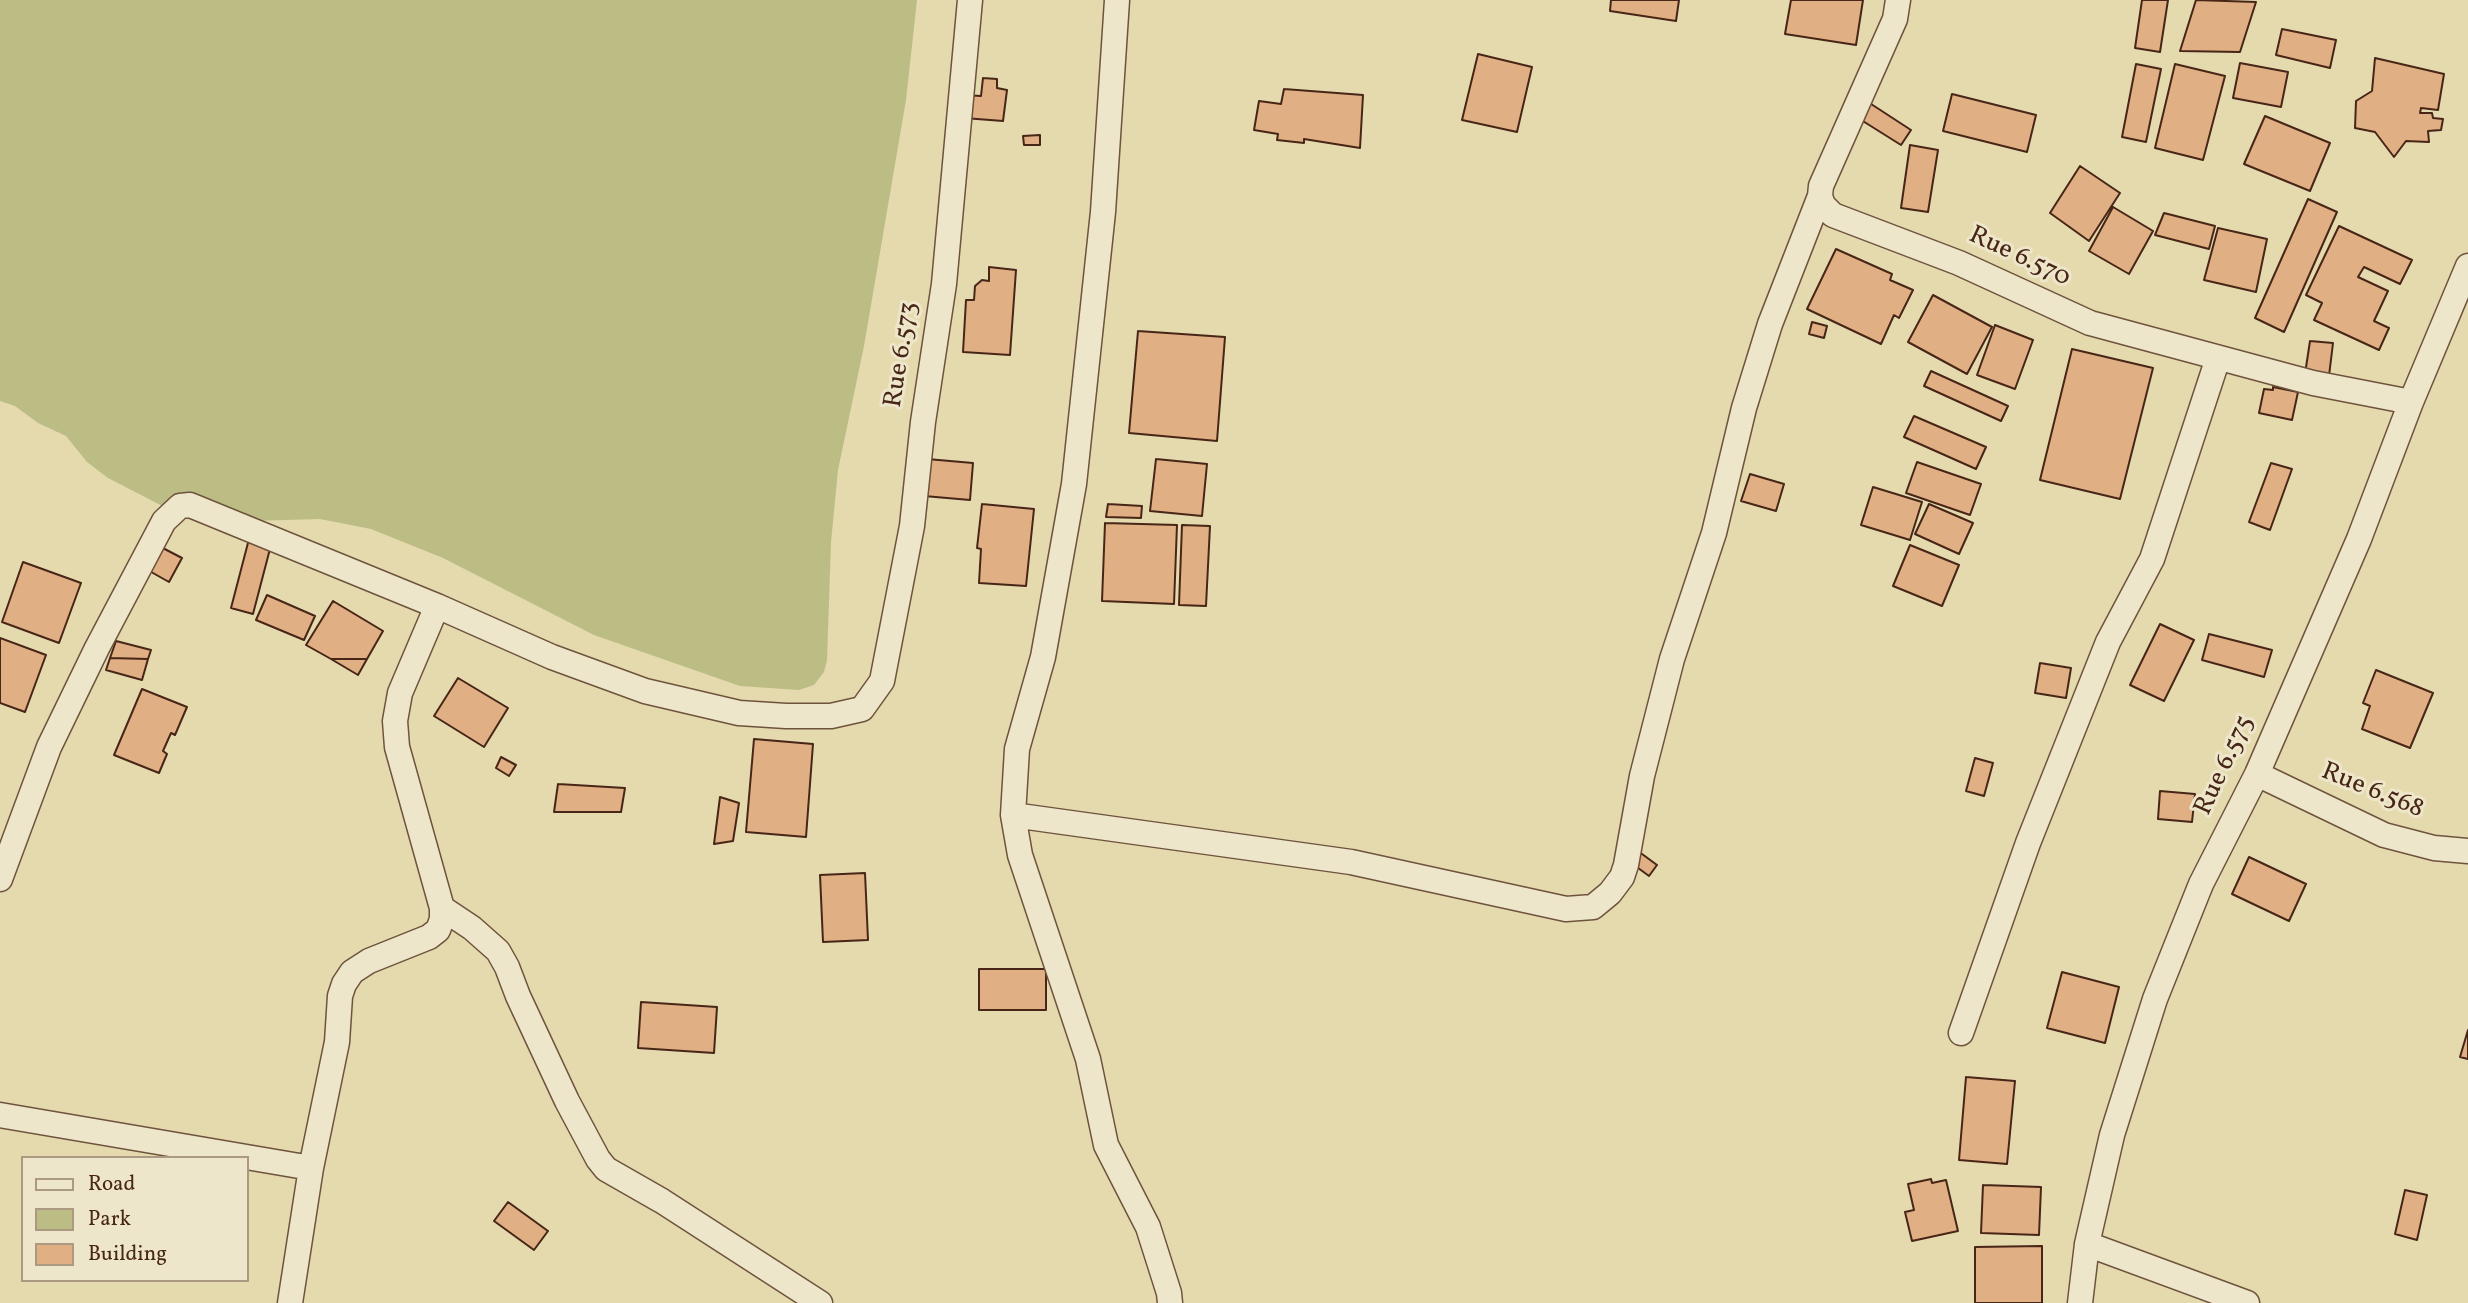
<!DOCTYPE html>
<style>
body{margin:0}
#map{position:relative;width:2468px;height:1303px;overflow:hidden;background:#e5d9ae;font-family:Vollkorn,serif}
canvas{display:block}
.legend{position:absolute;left:21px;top:1156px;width:228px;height:126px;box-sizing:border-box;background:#eee6ca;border:2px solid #ab9982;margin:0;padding:9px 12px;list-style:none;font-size:21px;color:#472617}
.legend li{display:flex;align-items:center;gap:14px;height:35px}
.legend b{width:35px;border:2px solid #ab9982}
</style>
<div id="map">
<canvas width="2468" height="1303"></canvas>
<ul class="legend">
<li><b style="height:9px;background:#eee6ca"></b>Road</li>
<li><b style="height:19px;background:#bcbd85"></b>Park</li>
<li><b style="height:19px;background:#e0af83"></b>Building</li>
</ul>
</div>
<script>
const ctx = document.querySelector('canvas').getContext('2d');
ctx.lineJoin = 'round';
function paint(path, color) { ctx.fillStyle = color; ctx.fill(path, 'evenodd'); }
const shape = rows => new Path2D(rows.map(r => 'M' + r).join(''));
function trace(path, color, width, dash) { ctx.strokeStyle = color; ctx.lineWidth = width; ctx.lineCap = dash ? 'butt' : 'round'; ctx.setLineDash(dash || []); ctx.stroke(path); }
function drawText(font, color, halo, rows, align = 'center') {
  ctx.font = font + ' Vollkorn,serif'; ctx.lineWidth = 6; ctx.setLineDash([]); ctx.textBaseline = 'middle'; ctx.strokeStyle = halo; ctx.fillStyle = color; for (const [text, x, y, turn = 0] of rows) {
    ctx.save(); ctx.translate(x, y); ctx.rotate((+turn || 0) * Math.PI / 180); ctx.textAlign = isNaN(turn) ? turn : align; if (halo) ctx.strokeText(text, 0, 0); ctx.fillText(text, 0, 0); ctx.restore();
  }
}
paint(shape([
 [0,0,917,0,906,100,864,346,838,470,831,542,827,660,824,672,814,685,799,690,740,686,594,635,443,558,371,529,320,519,217,522,176,513,108,478,87,462,66,436,38,423,15,406,0,401]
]), '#bcbd85');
const building = shape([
 [1611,0,1679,0,1676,21,1610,11,1611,0],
 [1791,0,1863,0,1856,45,1785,34,1791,0],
 [2142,0,2168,0,2160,52,2135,48,2142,0],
 [2196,0,2256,2,2240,52,2180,51,2196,0],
 [2282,29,2336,40,2330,68,2276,55,2282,29],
 [1478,54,1532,67,1517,132,1462,120,1478,54],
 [2375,58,2444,74,2438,110,2421,108,2420,113,2432,113,2433,118,2443,119,2441,130,2428,131,2429,142,2406,141,2394,157,2375,132,2355,128,2356,101,2372,91,2375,58],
 [2240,63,2288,72,2281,107,2233,98,2240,63],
 [2136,64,2161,69,2146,142,2122,137,2136,64],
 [2175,64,2225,76,2203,160,2155,148,2175,64],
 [983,78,997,79,997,88,1007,90,1003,121,964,118,964,95,981,96,983,78],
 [1284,89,1363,95,1360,148,1304,139,1304,143,1277,140,1278,134,1254,130,1259,101,1281,104,1284,89],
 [1952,94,2036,115,2027,152,1943,131,1952,94],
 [1868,102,1911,130,1901,145,1858,118,1868,102],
 [2265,116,2330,143,2310,191,2244,164,2265,116],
 [1040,135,1040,145,1024,145,1023,136,1040,135],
 [1910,145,1938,150,1928,212,1901,208,1910,145],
 [2080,166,2120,193,2089,241,2050,213,2080,166],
 [2308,199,2337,212,2284,332,2255,318,2308,199],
 [2113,207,2153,231,2129,274,2089,251,2113,207],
 [2164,213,2215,226,2209,249,2155,235,2164,213],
 [2339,226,2412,260,2400,284,2364,267,2358,277,2388,291,2374,321,2389,328,2379,350,2314,320,2322,303,2306,295,2339,226],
 [2218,228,2267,239,2256,292,2204,280,2218,228],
 [1836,249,1892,274,1890,280,1913,290,1899,318,1894,315,1881,344,1807,309,1836,249],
 [989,267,1016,270,1010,355,963,352,966,300,974,300,975,286,982,280,989,281,989,267],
 [1933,295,1992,327,1967,374,1908,342,1933,295],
 [1812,322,1827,326,1824,338,1809,334,1812,322],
 [1995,325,2033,340,2015,389,1977,375,1995,325],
 [1138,331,1225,337,1217,441,1129,433,1138,331],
 [2310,341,2333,343,2329,376,2305,374,2310,341],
 [2072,349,2153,368,2120,499,2040,480,2072,349],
 [1931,371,2008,406,2001,421,1924,386,1931,371],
 [2273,387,2298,392,2292,420,2259,413,2264,389,2273,390,2273,387],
 [1914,416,1986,447,1976,469,1904,437,1914,416],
 [927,459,973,463,970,500,924,496,927,459],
 [1156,459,1207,464,1202,516,1150,511,1156,459],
 [1917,462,1981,484,1970,515,1906,493,1917,462],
 [2271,463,2292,469,2270,530,2249,522,2271,463],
 [1750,474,1784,484,1776,511,1741,501,1750,474],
 [1873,487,1922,502,1910,540,1861,525,1873,487],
 [982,504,1034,509,1026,586,979,583,981,549,977,548,982,504],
 [1108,504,1142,506,1141,518,1106,517,1108,504],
 [1929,504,1973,523,1959,554,1915,534,1929,504],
 [1105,523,1177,525,1174,604,1102,601,1105,523],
 [1182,525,1210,526,1206,606,1179,605,1182,525],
 [249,539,271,545,253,614,231,608,249,539],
 [157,545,182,558,169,582,144,568,157,545],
 [1910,545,1959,565,1942,606,1893,586,1910,545],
 [23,562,81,583,59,643,2,622,23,562],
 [267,595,315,616,304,640,256,620,267,595],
 [333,601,383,631,367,659,331,659,306,645,333,601],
 [2160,624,2194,640,2164,701,2130,685,2160,624],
 [2209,634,2272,650,2264,677,2202,660,2209,634],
 [0,638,46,655,25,712,0,703,0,638],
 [116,641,151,650,148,659,110,658,116,641],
 [110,658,148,659,142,680,106,670,110,658],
 [331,659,367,659,358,675,331,659],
 [2040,663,2071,668,2066,698,2035,693,2040,663],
 [2376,670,2433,693,2410,748,2362,729,2370,706,2363,703,2376,670],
 [458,678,508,708,484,747,434,716,458,678],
 [142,689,187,707,175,735,171,733,163,751,167,754,159,773,114,755,142,689],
 [754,739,813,744,806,837,746,832,754,739],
 [501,757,516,765,509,776,496,768,501,757],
 [1975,758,1993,763,1984,796,1966,791,1975,758],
 [558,784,625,788,621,812,554,812,558,784],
 [2160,791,2195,794,2192,822,2158,819,2160,791],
 [720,797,739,803,733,841,714,844,720,797],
 [1638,851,1657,865,1649,876,1630,862,1638,851],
 [2249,857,2306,884,2289,921,2232,894,2249,857],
 [865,873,868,940,823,942,820,875,865,873],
 [979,969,1046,969,1046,1010,979,1010,979,969],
 [2062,972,2119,987,2105,1043,2047,1028,2062,972],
 [641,1002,717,1007,714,1053,638,1048,641,1002],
 [2468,1030,2468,1059,2460,1057,2468,1030],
 [1966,1077,2015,1081,2007,1164,1959,1160,1966,1077],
 [1931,1179,1932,1183,1946,1180,1958,1231,1912,1241,1905,1212,1914,1210,1908,1184,1931,1179],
 [1983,1185,2041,1187,2039,1235,1981,1233,1983,1185],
 [2405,1190,2427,1195,2417,1240,2395,1234,2405,1190],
 [508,1202,548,1231,534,1250,494,1221,508,1202],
 [2042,1246,2042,1303,1975,1303,1975,1247,2042,1246]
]);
paint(building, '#e0af83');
trace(building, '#472617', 2);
const minor = shape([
 [1117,0,1103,212,1074,484,1043,657,1017,749,1013,815,1020,855,1088,1059,1106,1145,1148,1227,1169,1293,1170,1303],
 [1898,0,1895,19,1821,186,1820,196,1823,205,1833,215,1959,263,2090,323,2313,383,2411,402],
 [2257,774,2384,835,2434,848,2468,851],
 [1013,815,1351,862,1566,909,1593,907,1610,893,1622,877,1626,865,1642,776,1672,659,1714,533,1744,408,1770,324,1820,196],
 [0,879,49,747,97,648,164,521,180,506,190,505,437,606,552,657,645,691,739,713,786,716,831,716,862,709,882,681,912,526,923,422,944,284,970,0],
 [442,908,472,928,498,951,507,967,518,996,567,1101,598,1159,606,1169,662,1201,820,1303],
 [1961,1033,2028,843,2108,642,2152,559,2218,358],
 [0,1115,311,1168],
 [2087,1244,2247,1303],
 [290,1303,311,1168,337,1042,340,996,344,984,352,972,369,961,429,937,438,930,442,919,442,908,397,747,395,721,400,693,437,606],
 [2080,1303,2087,1244,2112,1135,2155,999,2201,884,2257,774,2359,539,2411,402,2468,266]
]);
trace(minor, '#6e533d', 27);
trace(minor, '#eee6ca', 24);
drawText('26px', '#472617', '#eee6ca', [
 ["Rue 6.570",2019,258,25],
 ["Rue 6.573",903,355,-81],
 ["Rue 6.575",2226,766,-65],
 ["Rue 6.568",2372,792,22]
]);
</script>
